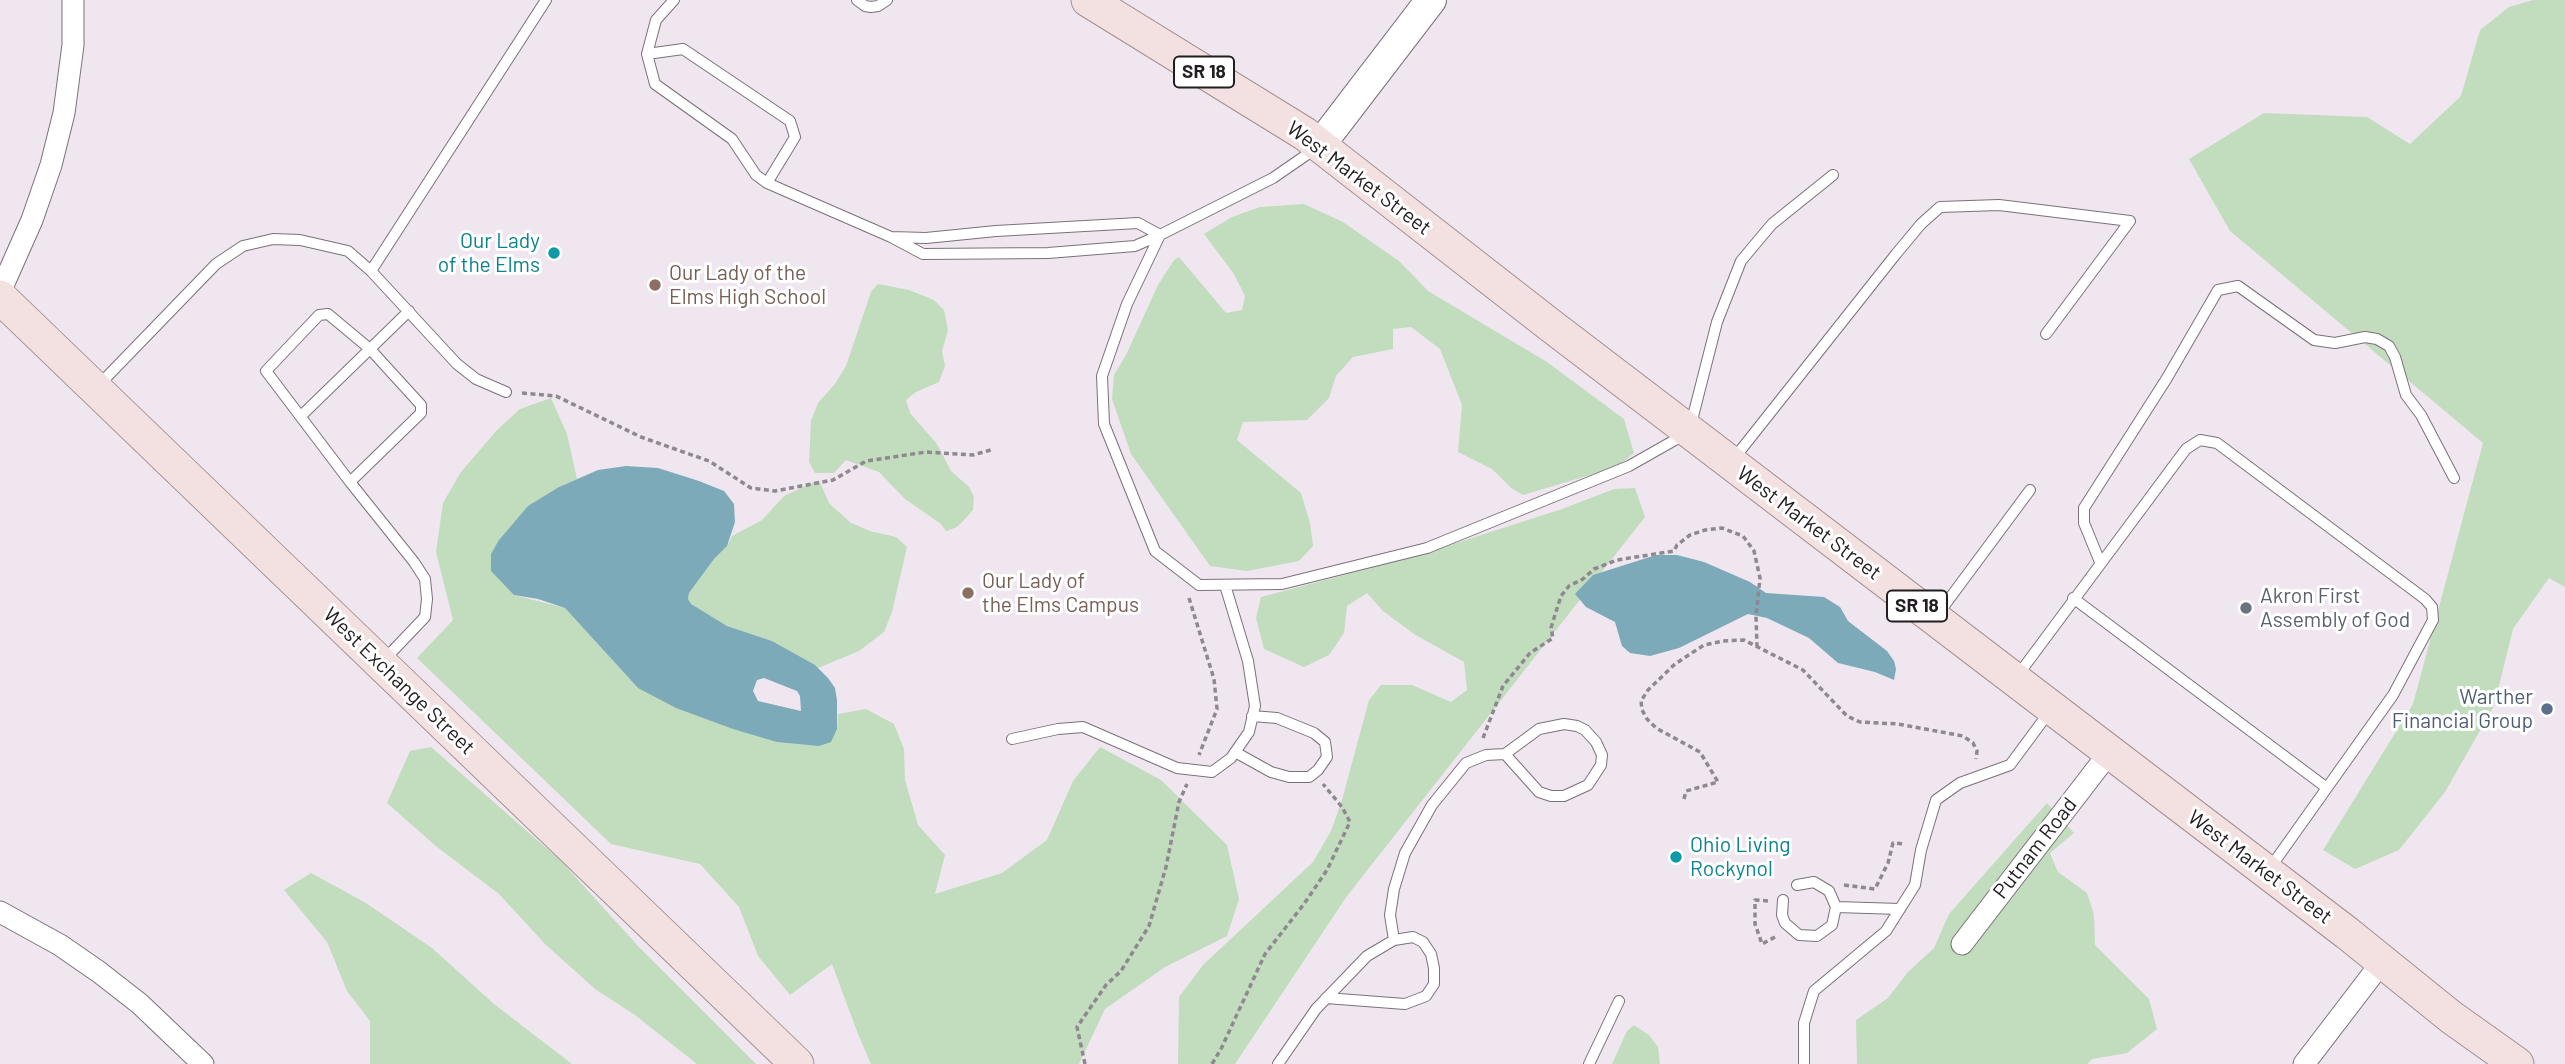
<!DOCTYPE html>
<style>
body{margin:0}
canvas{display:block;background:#f0e6f0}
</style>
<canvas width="2565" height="1064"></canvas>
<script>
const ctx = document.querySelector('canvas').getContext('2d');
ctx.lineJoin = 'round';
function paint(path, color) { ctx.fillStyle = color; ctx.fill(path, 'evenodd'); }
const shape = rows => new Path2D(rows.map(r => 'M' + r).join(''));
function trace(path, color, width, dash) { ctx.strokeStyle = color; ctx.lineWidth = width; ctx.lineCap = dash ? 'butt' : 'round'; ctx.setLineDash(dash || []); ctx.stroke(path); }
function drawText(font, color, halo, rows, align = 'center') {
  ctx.font = font + ' Barlow,sans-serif'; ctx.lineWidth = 6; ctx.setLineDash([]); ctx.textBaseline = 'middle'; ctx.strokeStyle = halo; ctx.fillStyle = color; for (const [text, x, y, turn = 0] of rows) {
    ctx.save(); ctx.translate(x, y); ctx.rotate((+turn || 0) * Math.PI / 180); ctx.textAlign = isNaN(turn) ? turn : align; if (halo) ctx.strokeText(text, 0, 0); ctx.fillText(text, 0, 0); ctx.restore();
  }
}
paint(shape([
 [2533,0,2565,0,2565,587,2549,578,2513,629,2494,706,2445,792,2399,850,2355,869,2323,850,2413,704,2483,443,2230,231,2189,159,2264,113,2367,117,2410,144,2461,96,2480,30,2509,7],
 [1304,204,1343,222,1399,261,1428,291,1547,362,1624,419,1634,453,1617,467,1523,495,1511,488,1492,469,1458,452,1462,405,1440,349,1411,327,1393,329,1393,349,1353,357,1336,376,1329,398,1307,420,1243,422,1237,440,1301,493,1310,523,1313,546,1299,561,1247,571,1210,566,1131,454,1112,399,1114,375,1126,355,1158,285,1174,260,1179,257,1226,313,1242,310,1245,296,1234,274,1204,234,1232,217,1260,207],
 [878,284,909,290,934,300,944,310,948,330,942,351,945,366,939,382,916,392,906,400,910,413,937,444,951,471,969,487,974,497,973,510,965,519,957,527,946,531,941,524,905,499,879,472,846,460,834,473,815,473,809,462,811,421,818,403,835,384,846,366,871,292],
 [551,398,567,434,577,479,559,487,514,595,565,608,638,688,837,729,838,714,866,709,894,724,904,749,905,780,918,825,945,855,935,894,1002,873,1047,840,1073,781,1100,747,1161,780,1227,845,1239,899,1227,936,1165,967,1105,1009,1079,1064,871,1064,858,1034,832,964,790,995,758,956,739,907,700,864,611,844,417,658,453,620,436,552,443,503,461,472,497,430,520,409],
 [819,480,829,503,851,523,870,531,896,537,907,547,892,612,884,632,859,651,818,668,772,641,727,626,690,604,688,599,689,593,714,559,727,546,732,536,762,520,784,496],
 [1635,488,1645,517,1347,896,1235,1064,1178,1064,1179,997,1203,965,1313,862,1331,831,1342,800,1369,700,1381,685,1412,685,1451,702,1467,690,1464,662,1414,634,1383,611,1367,593,1347,606,1344,633,1329,655,1304,667,1264,649,1256,618,1261,597,1416,556,1562,509,1614,489],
 [431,747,561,861,638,946,756,1064,697,1064,635,1015,595,989,545,944,499,894,437,847,387,803,410,751],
 [2047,803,2074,833,2050,853,2058,872,2087,893,2094,915,2095,945,2149,999,2157,1029,2127,1053,2092,1059,2087,1064,1857,1064,1856,1020,1888,998,1908,972,1934,948,1949,914],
 [311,873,366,903,432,948,494,1004,572,1064,370,1064,370,1021,347,991,327,942,284,890],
 [1634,1025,1649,1035,1658,1047,1660,1064,1612,1064,1627,1031]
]), '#c1ddbd');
paint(shape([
 [626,466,658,468,699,481,724,491,734,504,735,522,727,546,714,559,689,593,688,599,691,604,727,626,772,641,815,665,828,678,835,688,837,700,837,729,831,742,819,746,777,742,733,729,676,708,638,688,565,608,538,599,514,595,491,571,491,554,499,540,528,506,559,487,598,470],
 [764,678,797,691,800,696,801,711,758,701,753,691,757,680],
 [1656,555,1677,555,1704,562,1750,582,1766,593,1824,597,1840,607,1848,621,1887,651,1894,661,1896,669,1894,680,1875,672,1838,663,1809,638,1767,618,1748,614,1679,648,1650,656,1630,653,1622,646,1615,622,1586,607,1575,594,1593,575]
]), '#7caab9');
const service = shape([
 [674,0,656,20,647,54,683,49,790,121,795,137,767,183,891,237],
 [857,0,865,6,871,7,878,6,887,0],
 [647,54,655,84,732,139,756,175,767,183],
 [1160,235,1127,304,1102,376,1104,424,1155,551,1199,585,1282,584,1427,548,1629,466,1689,432,1717,322,1741,261,1772,224,1833,175],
 [1160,235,1138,223,996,231,926,238,891,237,923,254,1048,253,1135,246,1160,235,1273,178,1315,149],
 [371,271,546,0],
 [97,387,216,264,243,246,273,239,300,240,348,251,371,271,457,364,476,379,506,392],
 [302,415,409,311],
 [1732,461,1896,254,1921,224,1940,207,1999,205,2130,221,2046,334],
 [350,482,421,413,421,405,370,349,328,314,319,315,266,371,350,482,414,562,425,579,427,599,425,617,384,660],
 [2100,562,2084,523,2084,508,2167,378,2218,290,2238,286,2314,340,2335,343,2365,337,2377,339,2389,346,2395,357,2406,395,2421,415,2454,478],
 [2073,598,2327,788],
 [1938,614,2030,490],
 [2018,675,2186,449,2200,440,2217,443,2425,599,2432,607,2433,620,2393,695,2270,868],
 [1012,739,1058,729,1083,727,1177,768,1212,772,1231,758,1249,732,1255,706,1248,661,1225,585],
 [1235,752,1271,772,1289,777,1309,777,1318,770,1327,757,1325,742,1314,733,1277,718,1252,716],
 [1783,900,1782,915,1785,923,1799,935,1817,936,1832,925,1836,907,1829,891,1814,882,1797,885],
 [1836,907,1900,909],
 [1394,940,1390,915,1394,889,1405,853,1432,805,1466,763,1486,755,1505,754,1539,792,1551,796,1564,796,1588,785,1601,765,1602,755,1596,742,1585,730,1577,726,1564,724,1539,729,1505,754],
 [1278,1064,1316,1009,1367,956,1394,940,1413,937,1423,942,1431,954,1434,968,1434,984,1426,996,1405,1004,1326,998],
 [1589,1064,1619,1001],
 [1804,1064,1804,1023,1814,991,1886,931,1915,885,1921,850,1936,800,1960,783,2010,765,2050,711]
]);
const minor = shape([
 [0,292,32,220,51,165,64,113,73,45,73,0],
 [0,912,60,945,99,972,140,1004,203,1064],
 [1962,944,2109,753],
 [2304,1064,2382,962]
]);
const secondary = shape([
 [1320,145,1431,0]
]);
const primary = shape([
 [1088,0,1305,134,1550,325,2347,933,2451,1017,2517,1064],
 [0,297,797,1064]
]);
trace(service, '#7b717a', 12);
trace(minor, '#7b717a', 23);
trace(secondary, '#7b717a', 32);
trace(primary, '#a48f90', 35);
trace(shape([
 [522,393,556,396,641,437,709,461,751,488,775,491,833,480,866,461,926,452,973,455,994,449],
 [1189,598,1214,679,1217,709,1199,755],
 [1483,738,1503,686,1530,653,1553,638,1551,628,1554,618,1561,596,1569,586,1583,579,1594,569,1617,560,1674,551,1677,545,1690,535,1705,530,1722,528,1743,536,1754,551,1760,578,1756,616,1757,646],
 [1684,799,1686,791,1718,782,1700,752,1656,728,1647,719,1642,710,1641,701,1648,690,1675,664,1704,645,1723,641,1744,640,1803,670,1847,716,1860,722,1898,724,1963,736,1973,743,1977,751,1976,759],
 [1844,885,1875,889,1888,863,1893,843,1905,844],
 [1768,901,1755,900,1755,924,1762,944,1775,937],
 [1085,1064,1077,1027,1106,985,1121,971,1149,926,1166,867,1179,802,1187,784],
 [1212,1064,1221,1049,1265,954,1304,904,1327,870,1350,822,1342,807,1323,784]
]), '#8f888f', 3.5, [5, 3.5]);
trace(service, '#fff', 10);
trace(minor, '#fff', 21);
trace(secondary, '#fff', 30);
trace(primary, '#f3e0e0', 33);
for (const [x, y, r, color] of [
 [554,253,7,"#0f9aa8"],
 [655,285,7,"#8d6e63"],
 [968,593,7,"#8d6e63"],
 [2246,608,7,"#6b7280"],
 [2547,709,7,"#5c6f8a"],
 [1676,857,7,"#0f9aa8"]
]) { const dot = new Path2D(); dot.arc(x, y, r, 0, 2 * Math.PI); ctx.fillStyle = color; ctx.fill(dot); trace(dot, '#fff', 2.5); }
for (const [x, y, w] of [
 [1204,72,60],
 [1917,606,60]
]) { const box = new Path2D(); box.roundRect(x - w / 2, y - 15.5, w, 31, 5); ctx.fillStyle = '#fff'; ctx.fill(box); trace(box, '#211d21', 2); }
drawText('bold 19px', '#211d21', null, [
 ["SR 18",1204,72],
 ["SR 18",1917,606]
]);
drawText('21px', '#211d21', '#fff', [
 ["West Market Street",1359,178,37],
 ["West Market Street",1809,523,37],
 ["West Exchange Street",399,681,44],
 ["Putnam Road",2035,848,-52],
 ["West Market Street",2260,867,37]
]);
drawText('21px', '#0d838f', '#fff', [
 ["Our Lady",540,241],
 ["of the Elms",540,265],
 ["Ohio Living",1690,845,"left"],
 ["Rockynol",1690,869,"left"]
], 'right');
drawText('21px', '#785e54', '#fff', [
 ["Our Lady of the",669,273],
 ["Elms High School",669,297],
 ["Our Lady of",982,581],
 ["the Elms Campus",982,605]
], 'left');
drawText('21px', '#5b616d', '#fff', [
 ["Akron First",2260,596],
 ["Assembly of God",2260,620]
], 'left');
drawText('21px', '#4e5e75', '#fff', [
 ["Warther",2533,697],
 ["Financial Group",2533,721]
], 'right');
</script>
